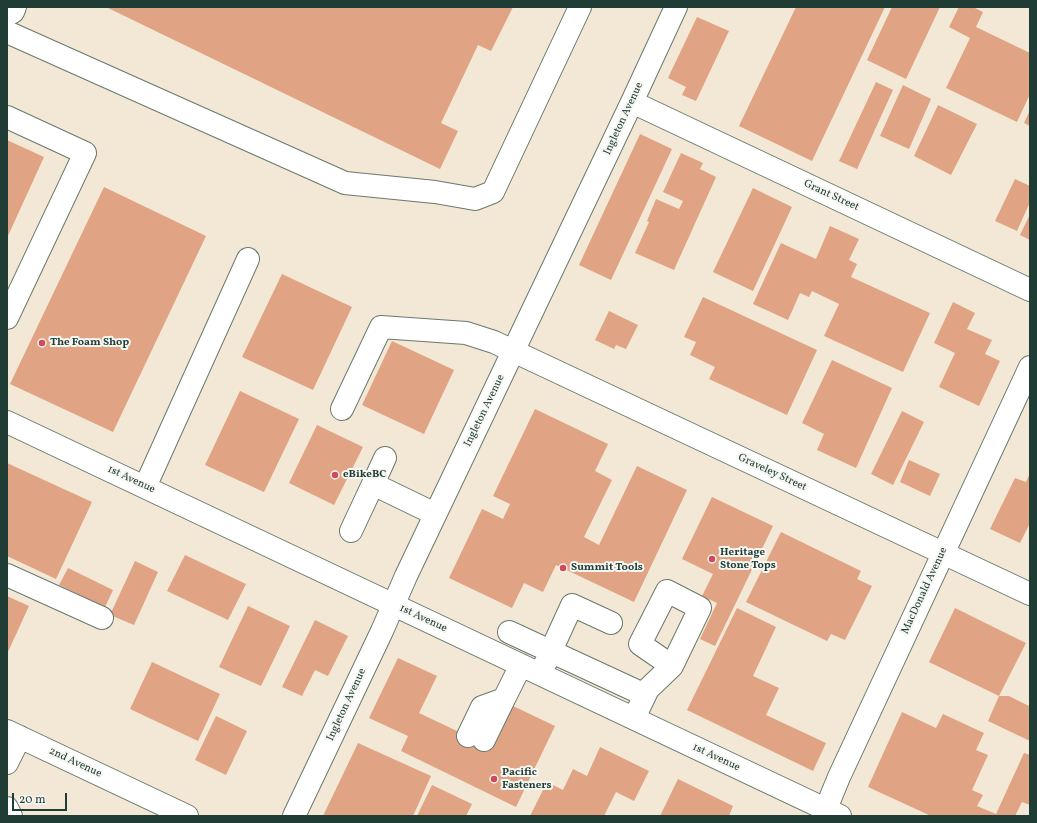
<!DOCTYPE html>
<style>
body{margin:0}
#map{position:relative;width:1037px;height:823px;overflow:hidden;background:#f3e8d5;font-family:Vollkorn,serif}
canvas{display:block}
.frame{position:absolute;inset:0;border:8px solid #1f3d34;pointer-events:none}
.scale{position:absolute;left:12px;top:793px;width:55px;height:18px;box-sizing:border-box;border:2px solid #1f3d34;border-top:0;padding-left:5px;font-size:12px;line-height:14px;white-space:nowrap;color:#1f3d34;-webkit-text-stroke:3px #f6f6f2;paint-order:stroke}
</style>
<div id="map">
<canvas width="1037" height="823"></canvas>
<div class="frame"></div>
<div class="scale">20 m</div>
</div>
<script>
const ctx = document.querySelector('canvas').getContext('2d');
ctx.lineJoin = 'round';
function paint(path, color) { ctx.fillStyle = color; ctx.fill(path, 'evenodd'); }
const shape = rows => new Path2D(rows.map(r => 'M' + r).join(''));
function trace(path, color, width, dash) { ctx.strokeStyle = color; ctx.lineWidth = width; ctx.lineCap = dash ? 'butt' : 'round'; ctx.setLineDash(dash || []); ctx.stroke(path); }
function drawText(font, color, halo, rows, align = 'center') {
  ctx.font = font + ' Vollkorn,serif'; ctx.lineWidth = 4; ctx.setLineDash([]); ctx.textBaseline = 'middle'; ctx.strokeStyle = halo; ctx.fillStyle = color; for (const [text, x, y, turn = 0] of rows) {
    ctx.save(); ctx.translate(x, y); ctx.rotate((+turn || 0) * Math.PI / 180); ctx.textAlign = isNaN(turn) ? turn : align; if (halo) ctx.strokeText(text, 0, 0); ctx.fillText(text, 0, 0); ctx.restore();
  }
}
paint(shape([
 [106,7,513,7,491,51,478,45,441,123,458,131,440,169],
 [796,7,885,7,812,161,739,126],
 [892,7,940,7,906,79,867,60],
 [959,7,973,7,983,12,976,27,1030,53,1030,94,1017,122,946,88,970,38,949,27],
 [697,17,729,31,696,101,682,95,686,87,668,78],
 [876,82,893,90,857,169,839,161],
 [903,85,931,99,909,149,880,136],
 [938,105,977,124,951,175,914,156],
 [1030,110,1030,126,1024,123],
 [640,134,672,149,611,280,579,265],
 [7,140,44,157,7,238],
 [681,153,703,163,700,169,716,177,674,270,635,253,649,222,647,221,656,199,679,209,683,201,663,192],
 [1015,179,1030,186,1030,202,1017,231,995,221],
 [104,187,206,236,113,432,10,384],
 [753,188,792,207,753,291,713,272],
 [1030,214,1030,240,1020,235],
 [830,226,859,239,849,260,857,264,851,277,930,313,903,372,824,336,839,304,812,291,809,297,800,293,788,320,753,304,781,243,816,259],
 [282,274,352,307,313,390,242,357],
 [703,297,817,350,787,415,709,379,715,367,690,355,696,342,684,337],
 [953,302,975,313,967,329,992,340,985,354,1000,361,979,406,939,387,955,353,934,343],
 [609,311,638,325,626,349,616,345,614,349,595,340],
 [392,341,454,370,424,434,362,405],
 [832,360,892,388,856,468,817,450,824,434,802,423],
 [240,391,299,419,264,492,205,465],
 [535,409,608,444,595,471,612,480,584,537,599,545,637,466,687,490,634,602,556,565,543,592,524,583,512,608,449,578,482,509,503,519,510,504,493,496],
 [902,411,924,422,893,485,871,474],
 [317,425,363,447,334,505,289,483],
 [909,460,940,474,930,496,900,482],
 [7,463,92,502,56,579,7,556],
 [1030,473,1030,523,1020,543,990,529,1015,478,1026,482],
 [712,497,773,526,715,646,700,639,717,603,702,596,713,574,682,559],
 [781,532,861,571,857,579,872,586,845,640,831,634,827,641,746,602],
 [185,555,246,584,228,620,167,591],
 [135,561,158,572,134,625,110,615],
 [68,568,113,590,105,607,59,585],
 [7,596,29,606,7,654],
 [248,606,290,626,261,686,219,667],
 [737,608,776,627,753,676,779,688,766,715,826,743,813,771,687,710],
 [955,608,1026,643,999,696,929,662],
 [315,620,348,636,328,676,315,670,302,696,282,687],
 [398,658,437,676,419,713,478,741,511,705,555,726,516,807,401,751,408,736,369,718],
 [152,662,220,694,198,741,130,709],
 [999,696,1009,696,1029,706,1030,703,1030,741,988,721],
 [902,712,936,728,943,714,984,733,976,750,988,755,972,790,983,795,977,806,996,814,1024,753,1030,755,1030,805,1022,802,1015,816,931,816,868,787],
 [216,716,247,731,226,775,195,760],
 [358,743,431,776,413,816,323,816],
 [600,747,649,771,634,801,616,792,604,816,530,816,547,782,563,790,573,769,587,776],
 [678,779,733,806,729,816,660,816],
 [432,785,472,804,466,816,417,816]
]), '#e0a383');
const minor = shape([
 [7,15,13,12,15,7],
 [7,32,345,183,435,192,475,199,493,192,580,7],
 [632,102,1030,290],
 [7,117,85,153,7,318],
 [342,409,381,327,466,333,494,342,1030,594],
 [7,422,840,816],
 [373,484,385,458],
 [145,487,248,259],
 [351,531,373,484,435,514],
 [7,575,102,618],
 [509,632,645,695],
 [545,664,572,605,611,623],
 [634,718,648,689,672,666,700,608,667,591,640,644,672,666],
 [7,731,187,816],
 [468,736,482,707,504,699,521,665],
 [484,740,504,699],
 [7,763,20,737],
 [7,808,11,816],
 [294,816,382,631,406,576,632,102,676,7],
 [823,816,839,777,1030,367]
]);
trace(minor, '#69796c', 24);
trace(minor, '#fff', 22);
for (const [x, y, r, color] of [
 [42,343,4,"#d1495b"],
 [335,475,4,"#d1495b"],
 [712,559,4,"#d1495b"],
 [563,568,4,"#d1495b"],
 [494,779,4,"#d1495b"]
]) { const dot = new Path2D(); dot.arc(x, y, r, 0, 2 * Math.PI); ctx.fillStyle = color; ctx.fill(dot); trace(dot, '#f6f6f2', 1.5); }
drawText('11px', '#1f3d34', '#f6f6f2', [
 ["Ingleton Avenue",624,119,-65],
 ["Grant Street",831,196,25],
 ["Ingleton Avenue",485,411,-64],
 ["Graveley Street",772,473,25],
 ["1st Avenue",131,480,25],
 ["MacDonald Avenue",925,591,-65],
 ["1st Avenue",423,619,25],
 ["Ingleton Avenue",347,705,-65],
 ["1st Avenue",716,758,25],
 ["2nd Avenue",75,763,25]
]);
drawText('bold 11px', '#1f3d34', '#f6f6f2', [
 ["The Foam Shop",50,343],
 ["eBikeBC",343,475],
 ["Heritage",720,553],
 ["Stone Tops",720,566],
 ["Summit Tools",571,568],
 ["Pacific",502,773],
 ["Fasteners",502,786]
], 'left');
</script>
